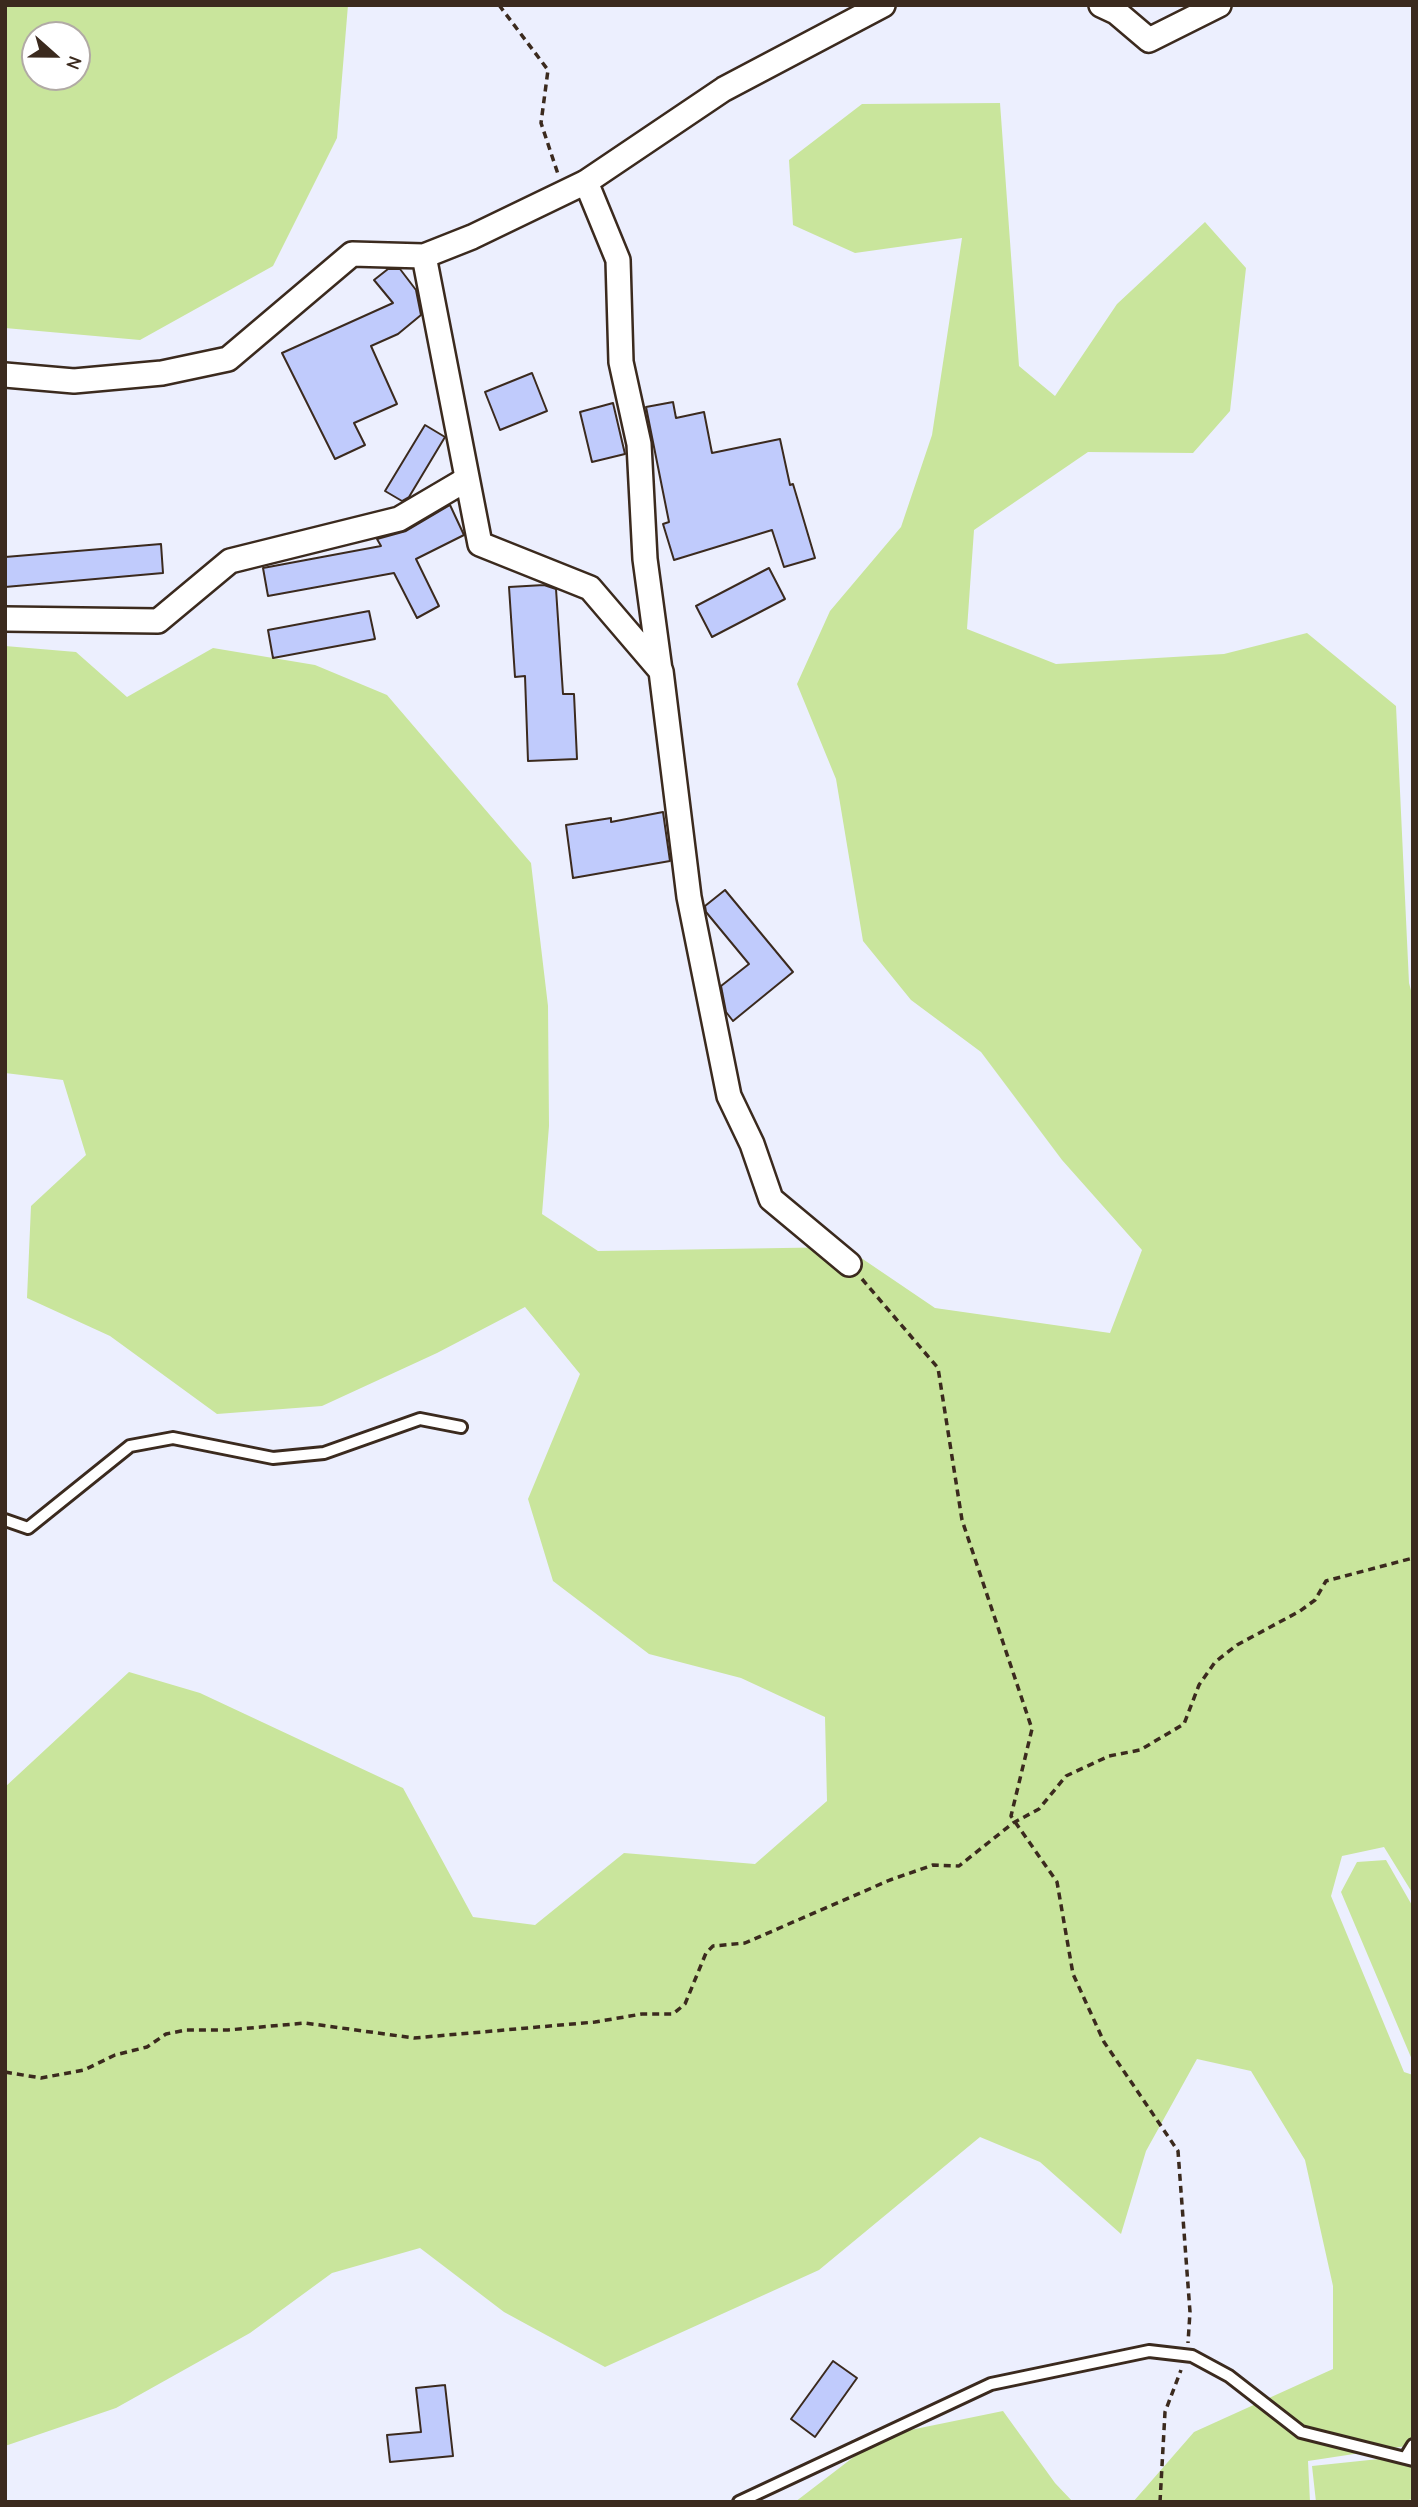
<!DOCTYPE html>
<style>
body{margin:0}
#map{position:relative;width:1418px;height:2507px;overflow:hidden;background:#eceffe;font-family:"Comic Neue",sans-serif}
canvas{display:block}
.frame{position:absolute;inset:0;border:7px solid #3b2a1e;pointer-events:none}
.north{position:absolute;left:21px;top:21px;width:70px;height:70px;box-sizing:border-box;background:#fff;border:2px solid #b1aaa5;border-radius:50%;rotate:111deg;font-size:19px;font-weight:700;line-height:28px;text-align:center;color:#3b2a1e}
.north::after{content:'';display:block;margin:auto;width:24px;height:32px;background:#3b2a1e;clip-path:polygon(50% 0,100% 100%,50% 72%,0 100%)}
</style>
<div id="map">
<canvas width="1418" height="2507"></canvas>
<div class="frame"></div>
<div class="north">N</div>
</div>
<script>
const ctx = document.querySelector('canvas').getContext('2d');
ctx.lineJoin = 'round';
function paint(path, color) { ctx.fillStyle = color; ctx.fill(path, 'evenodd'); }
const shape = rows => new Path2D(rows.map(r => 'M' + r).join(''));
function trace(path, color, width, dash) { ctx.strokeStyle = color; ctx.lineWidth = width; ctx.lineCap = dash ? 'butt' : 'round'; ctx.setLineDash(dash || []); ctx.stroke(path); }
paint(shape([
 [5,5,348,5,337,138,273,266,140,340,5,328],
 [35,35,77,35,77,77,35,77],
 [1000,103,1019,366,1055,396,1117,304,1205,222,1246,268,1230,411,1193,453,1088,452,974,530,967,629,1056,664,1224,654,1307,633,1396,706,1409,983,1413,998,1413,1894,1384,1847,1342,1856,1331,1896,1404,2072,1413,2075,1413,2445,1308,2461,1310,2502,1133,2502,1194,2432,1333,2369,1333,2286,1305,2160,1251,2071,1197,2059,1146,2151,1121,2234,1040,2162,980,2137,819,2270,605,2367,504,2312,420,2248,332,2273,250,2333,116,2408,5,2446,5,1787,129,1672,200,1693,403,1788,473,1917,535,1925,624,1853,755,1864,827,1801,825,1717,741,1678,649,1654,553,1581,528,1499,580,1374,525,1307,437,1353,322,1406,217,1414,110,1336,27,1298,31,1206,86,1155,63,1080,5,1073,5,646,76,652,127,697,213,648,315,665,387,695,531,863,548,1006,549,1126,542,1214,598,1251,845,1247,935,1308,1110,1333,1142,1250,1062,1160,981,1052,911,1000,863,941,836,779,797,684,830,611,901,527,932,435,962,238,855,253,793,225,789,160,862,104],
 [1386,1860,1413,1907,1413,2062,1341,1892,1357,1862],
 [1003,2411,1055,2483,1073,2502,795,2502,881,2436],
 [1379,2459,1413,2467,1413,2499,1400,2502,1316,2502,1312,2466]
]), '#c9e59c');
const building = shape([
 [388,269,400,269,416,290,421,315,398,334,371,346,397,404,354,423,365,445,335,459,282,353,393,303,374,280,388,269],
 [532,373,547,411,500,430,485,392,532,373],
 [673,402,676,418,704,412,712,453,780,439,790,485,793,484,815,558,784,567,772,530,674,560,663,524,669,522,646,407,673,402],
 [613,403,625,454,592,462,580,412,613,403],
 [425,425,445,437,409,497,402,501,385,491,425,425],
 [450,505,464,535,416,559,439,606,417,618,394,573,268,596,263,568,381,546,377,539,406,531,450,505],
 [161,544,163,573,5,587,5,557,161,544],
 [769,568,785,599,712,637,696,606,769,568],
 [544,585,556,589,563,694,574,694,577,759,528,761,525,676,515,677,509,587,544,585],
 [369,611,375,639,273,658,268,630,369,611],
 [663,812,670,861,573,878,566,825,611,818,611,822,663,812],
 [725,890,793,972,733,1021,726,1012,721,986,749,964,706,912,705,906,725,890],
 [833,2361,857,2378,815,2437,791,2419,833,2361],
 [445,2385,453,2456,390,2462,387,2435,421,2432,416,2388,445,2385]
]);
paint(building, '#c0cbfc');
trace(building, '#3b2a1e', 2);
const service = shape([
 [5,1520,28,1528,130,1446,173,1438,273,1458,324,1453,420,1419,461,1427],
 [1405,2458,1413,2445],
 [739,2502,991,2384,1149,2351,1192,2356,1229,2376,1301,2432,1413,2460]
]);
const minor = shape([
 [1101,5,1116,12,1149,40,1219,5],
 [586,182,618,260,621,362,639,444,645,559,660,670],
 [424,256,480,544,590,588,661,671,689,897,729,1096,752,1144,771,1199,849,1264],
 [5,375,74,381,162,373,228,359,352,254,424,256,472,237,586,182,724,89,883,5],
 [5,619,158,621,230,561,399,519,467,479]
]);
trace(service, '#3b2a1e', 16);
trace(minor, '#3b2a1e', 28);
trace(shape([
 [499,5,548,70,541,123,558,174],
 [862,1279,938,1368,962,1520,1032,1729,1011,1816,1057,1882,1073,1974,1104,2042,1178,2151,1190,2312,1188,2343],
 [5,2072,41,2078,84,2070,115,2055,147,2047,166,2034,186,2030,228,2030,305,2023,414,2038,595,2022,642,2014,673,2014,685,2004,706,1953,713,1946,745,1943,890,1880,933,1865,959,1866,1013,1823,1039,1809,1066,1776,1109,1756,1140,1750,1184,1724,1199,1685,1215,1662,1237,1645,1300,1611,1315,1600,1326,1581,1413,1558],
 [1160,2502,1165,2412,1181,2370]
]), '#3b2a1e', 3.5, [7, 5]);
trace(service, '#fff', 10);
trace(minor, '#fff', 23);
</script>
